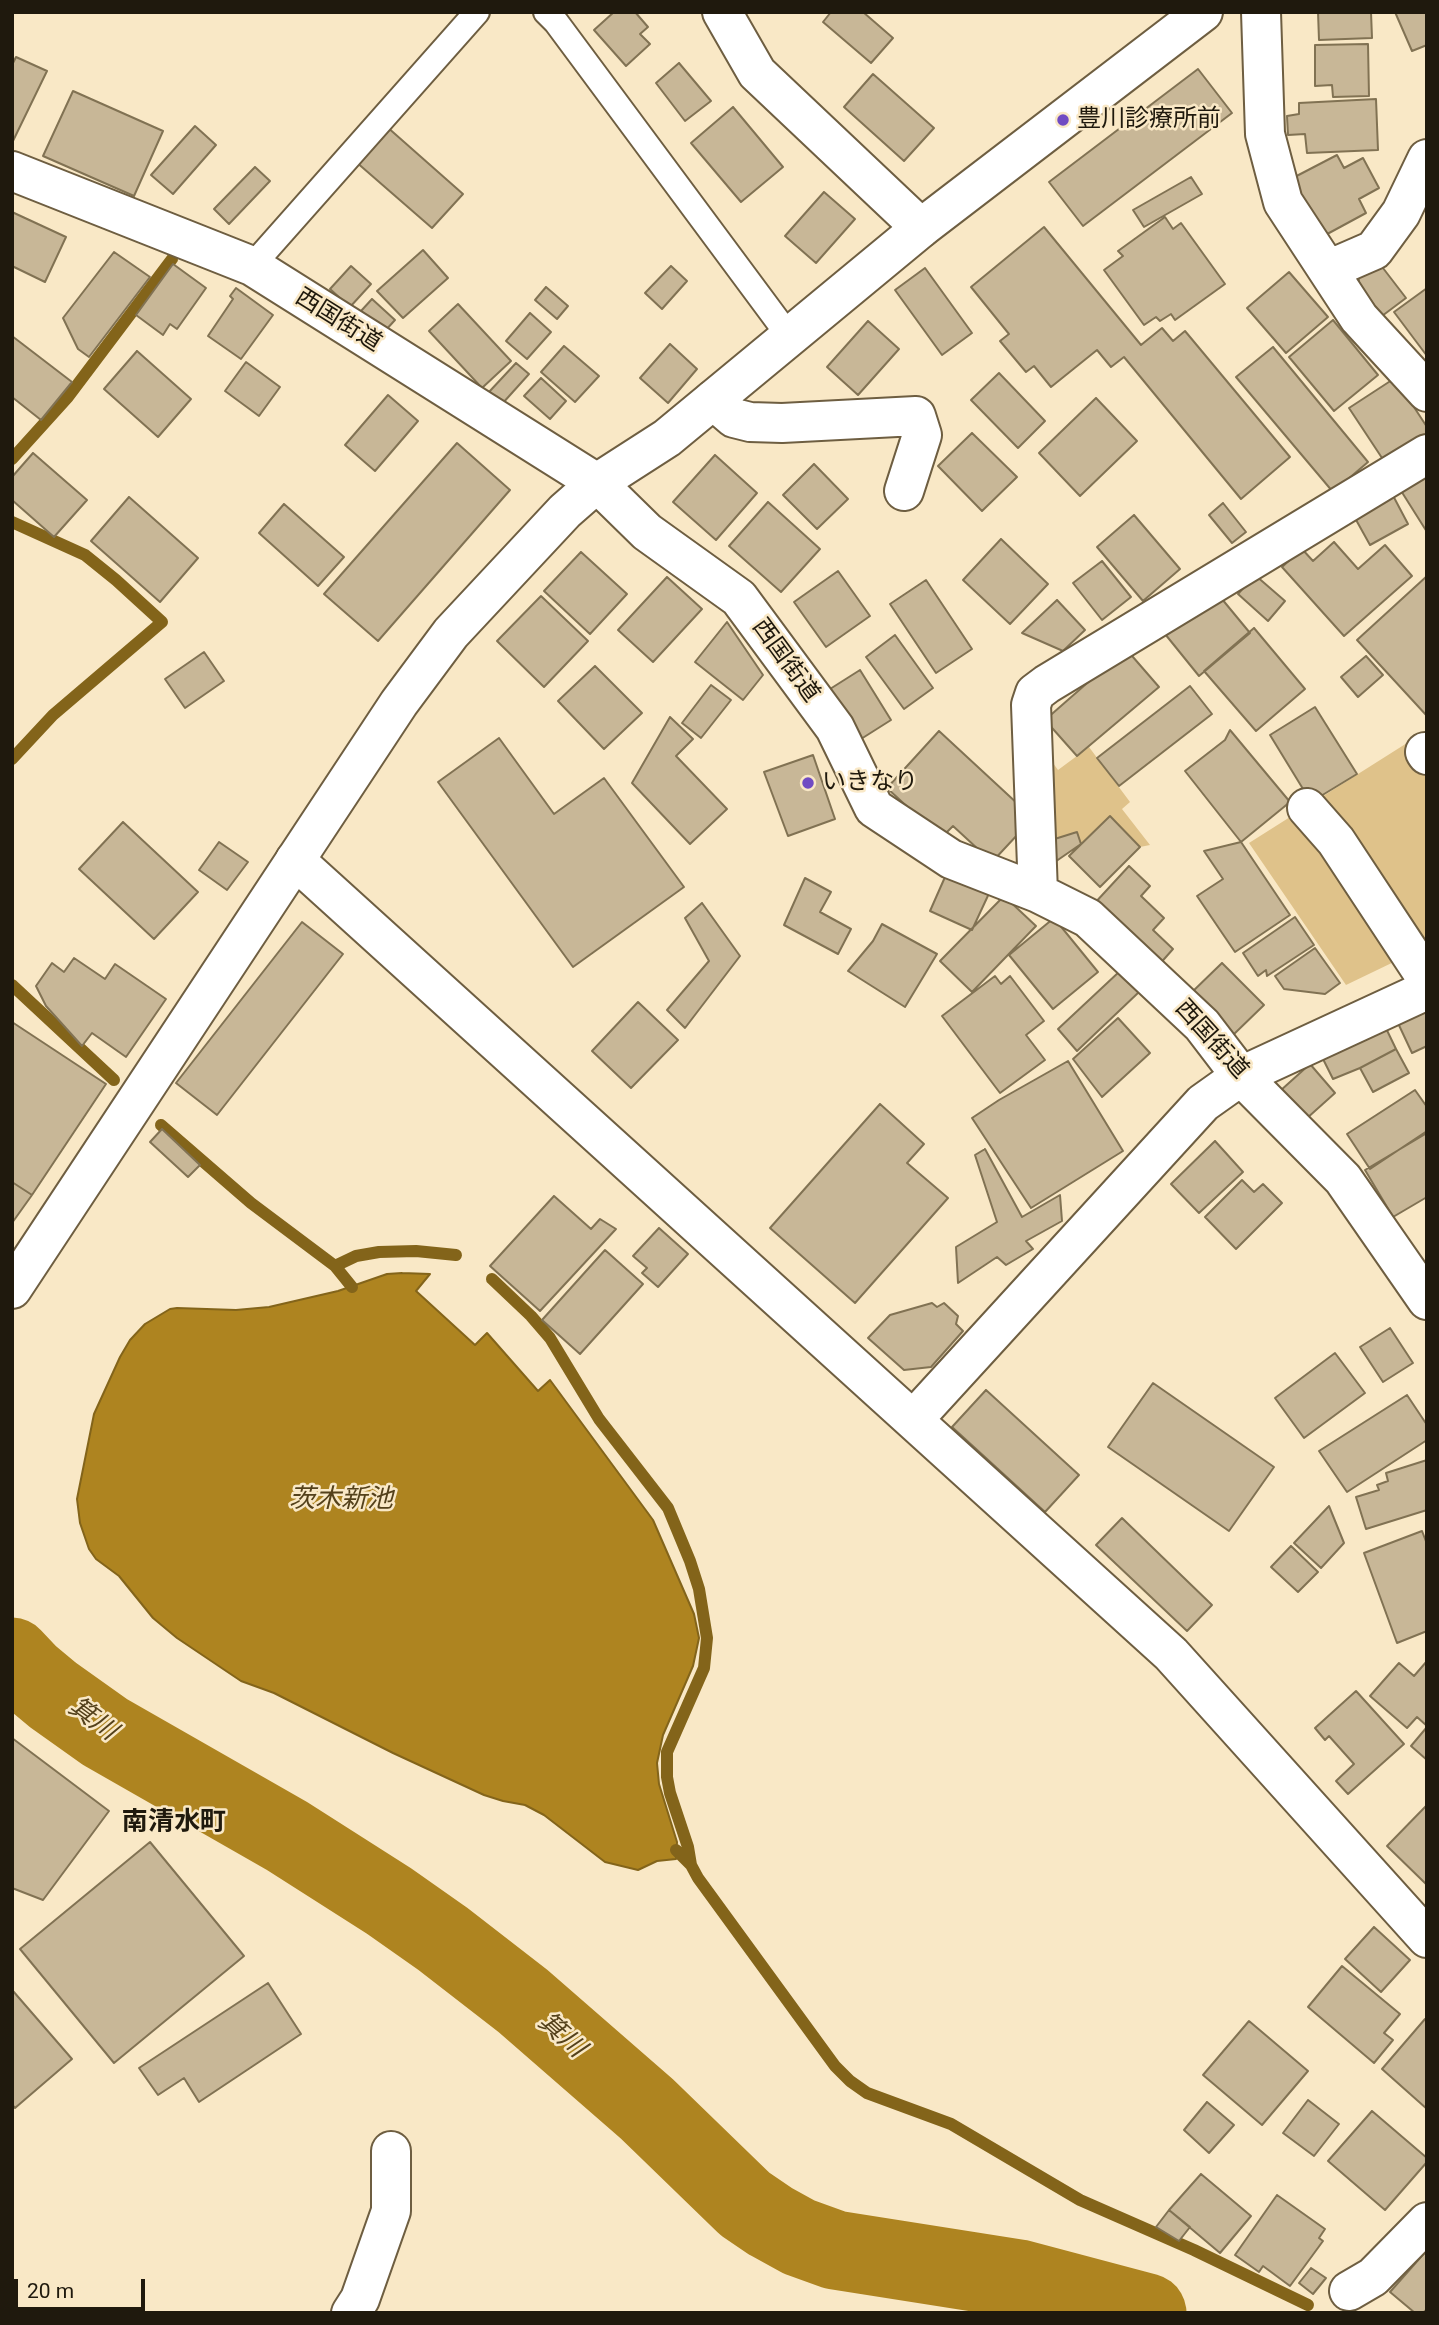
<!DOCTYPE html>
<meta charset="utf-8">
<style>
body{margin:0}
#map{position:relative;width:1439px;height:2325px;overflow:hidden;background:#f9e8c6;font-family:Roboto,sans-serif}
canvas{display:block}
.frame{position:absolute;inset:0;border:14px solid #1f190d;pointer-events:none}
.scale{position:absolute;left:14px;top:2279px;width:131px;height:32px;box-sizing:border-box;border:4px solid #1f190d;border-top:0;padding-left:9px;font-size:21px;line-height:24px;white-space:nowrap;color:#1f190d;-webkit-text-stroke:5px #f9e8c6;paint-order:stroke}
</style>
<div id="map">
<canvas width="1439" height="2325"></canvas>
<div class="frame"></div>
<div class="scale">20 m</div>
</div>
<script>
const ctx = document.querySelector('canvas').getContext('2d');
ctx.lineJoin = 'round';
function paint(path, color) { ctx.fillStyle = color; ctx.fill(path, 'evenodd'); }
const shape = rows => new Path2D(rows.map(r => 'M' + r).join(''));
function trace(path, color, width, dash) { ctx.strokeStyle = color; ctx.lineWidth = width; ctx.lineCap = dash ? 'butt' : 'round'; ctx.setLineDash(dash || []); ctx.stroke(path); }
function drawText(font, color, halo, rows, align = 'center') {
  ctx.font = font + ' Roboto,"Noto Sans JP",sans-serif'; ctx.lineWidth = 5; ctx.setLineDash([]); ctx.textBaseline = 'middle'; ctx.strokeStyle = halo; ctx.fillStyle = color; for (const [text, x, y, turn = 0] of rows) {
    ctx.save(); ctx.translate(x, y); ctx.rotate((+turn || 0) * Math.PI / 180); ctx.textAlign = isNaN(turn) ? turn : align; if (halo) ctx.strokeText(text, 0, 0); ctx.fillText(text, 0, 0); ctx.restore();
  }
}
paint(shape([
 [1037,741,1058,770,1089,747,1130,802,1122,809,1150,845,1140,847,1110,816,1081,844,1077,832,1045,842],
 [1407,743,1427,769,1427,946,1346,985,1249,843]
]), '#dfc28a');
const water = shape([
 [402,1273,430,1274,416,1291,475,1345,487,1333,538,1391,550,1380,653,1520,694,1614,699,1638,693,1666,663,1735,657,1763,659,1784,677,1842,676,1859,657,1861,638,1870,605,1862,544,1815,525,1805,503,1801,484,1795,393,1753,274,1693,241,1681,177,1638,153,1618,119,1576,96,1559,89,1549,80,1523,77,1499,94,1414,120,1357,130,1340,145,1324,170,1309,177,1308,236,1310,269,1307,338,1291,387,1274,402,1273]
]);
paint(water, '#ae8420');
trace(water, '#83641a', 2);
trace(shape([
 [12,459,68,397,172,259],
 [12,522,85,555,116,580,162,622,53,715,12,759],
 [12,985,114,1080],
 [161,1125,251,1203,335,1266,356,1256,379,1252,416,1251,456,1255],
 [335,1266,352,1287],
 [492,1279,531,1316,550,1338,599,1419,668,1508,690,1561,699,1589,707,1638,704,1668,667,1752,667,1777,670,1793,688,1847,691,1865,698,1878,835,2066,850,2081,867,2093,951,2124,1080,2200,1194,2250,1308,2305],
 [676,1850,691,1865]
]), '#83641a', 12);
trace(shape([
 [12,1657,29,1675,53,1695,105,1732,287,1836,389,1901,443,1939,523,2001,647,2109,745,2204,770,2221,799,2237,835,2250,1019,2279,1147,2313]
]), '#ae8420', 79);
const building = shape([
 [614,12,635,12,648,27,640,34,650,44,626,66,594,30,614,12],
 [831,12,863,12,893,38,871,63,823,22,831,12],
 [1318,12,1371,12,1372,38,1319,40,1318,12],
 [1395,12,1427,12,1427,45,1412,51,1395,12],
 [1368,44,1369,96,1333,97,1332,85,1315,86,1315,45,1368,44],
 [16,57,47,71,12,143,12,65,16,57],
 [679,63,711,101,685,121,656,83,679,63],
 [1198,69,1232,113,1083,226,1049,182,1198,69],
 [873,74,934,128,904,161,844,107,873,74],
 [73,91,163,131,134,196,43,156,73,91],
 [1376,99,1378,150,1307,153,1305,134,1288,135,1287,116,1299,114,1299,103,1376,99],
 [733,107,783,167,741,202,691,143,733,107],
 [195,126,216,145,173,194,151,175,195,126],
 [386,126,463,194,432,228,355,161,386,126],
 [1337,155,1344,168,1363,158,1379,188,1359,199,1366,213,1318,239,1287,181,1337,155],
 [255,167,270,181,229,224,214,209,255,167],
 [1191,177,1202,194,1144,227,1133,210,1191,177],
 [824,192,855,219,816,263,785,236,824,192],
 [12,212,66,237,45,282,12,266,12,212],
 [1165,217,1173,229,1181,223,1225,284,1175,320,1171,314,1160,321,1156,317,1144,325,1104,270,1123,256,1118,251,1165,217],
 [1044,227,1141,345,1162,328,1173,341,1185,331,1290,457,1241,499,1124,357,1111,367,1097,350,1051,387,1034,366,1026,372,1000,341,1009,334,971,287,1044,227],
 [423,250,448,278,403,318,377,291,423,250],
 [114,252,150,277,89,357,78,349,63,318,114,252],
 [1373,255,1406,298,1382,316,1359,284,1358,265,1373,255],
 [173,264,206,288,177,329,170,324,163,335,136,315,173,264],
 [351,266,371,284,350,307,330,289,351,266],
 [671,266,687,281,662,309,645,293,671,266],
 [925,268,972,333,942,355,895,290,925,268],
 [1289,272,1328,317,1286,353,1247,308,1289,272],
 [546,287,568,306,557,319,535,300,546,287],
 [236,288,273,315,241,359,208,336,233,299,230,296,236,288],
 [1427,288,1427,356,1394,312,1427,288],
 [372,299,395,320,384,332,361,311,372,299],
 [458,304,511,361,482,388,429,331,458,304],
 [530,313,551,332,527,359,506,341,530,313],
 [1333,320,1378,375,1334,411,1289,357,1333,320],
 [868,321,899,349,858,395,827,367,868,321],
 [12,336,72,382,41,420,12,397,12,336],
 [670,344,697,369,668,403,640,378,670,344],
 [564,346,599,376,575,402,541,372,564,346],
 [1273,347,1368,462,1333,492,1236,377,1273,347],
 [137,351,191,399,158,437,104,389,137,351],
 [246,362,280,387,259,416,225,391,246,362],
 [516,363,529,374,502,404,489,392,516,363],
 [999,373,1045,421,1018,448,971,400,999,373],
 [541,378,566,401,550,419,524,396,541,378],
 [1395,378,1427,427,1427,438,1386,464,1349,408,1395,378],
 [388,395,418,421,375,471,345,445,388,395],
 [1096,398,1137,441,1080,496,1039,453,1096,398],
 [972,433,1017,477,982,511,938,466,972,433],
 [457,443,510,490,378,641,324,594,457,443],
 [33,453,87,500,54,537,12,500,12,477,33,453],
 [715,455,757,493,716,540,673,502,715,455],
 [814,464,848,499,817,529,783,495,814,464],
 [1427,468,1427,532,1398,486,1427,468],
 [1389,488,1408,524,1370,545,1350,509,1389,488],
 [129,497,198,558,160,602,91,541,129,497],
 [768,502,820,549,781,592,729,546,768,502],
 [1223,503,1246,532,1232,543,1209,515,1223,503],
 [284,504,344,557,318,586,259,533,284,504],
 [1134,515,1180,569,1143,601,1097,547,1134,515],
 [1001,539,1048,584,1010,624,963,580,1001,539],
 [1334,542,1358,569,1385,545,1412,576,1344,636,1282,567,1302,549,1313,561,1334,542],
 [581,552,627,594,590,634,544,591,581,552],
 [1102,561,1131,597,1102,620,1073,583,1102,561],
 [838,571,870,616,826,647,794,602,838,571],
 [1255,575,1285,601,1268,621,1238,594,1255,575],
 [1427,576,1427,716,1357,640,1427,576],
 [667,577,702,609,653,662,618,630,667,577],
 [926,580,972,649,936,673,890,604,926,580],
 [1212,587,1250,633,1199,676,1161,629,1212,587],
 [541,596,588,641,544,687,497,641,541,596],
 [1057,600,1085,630,1063,651,1022,633,1057,600],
 [727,622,763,675,743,700,695,662,727,622],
 [1254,628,1305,689,1256,731,1204,671,1254,628],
 [895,635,933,688,904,709,866,657,895,635],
 [1126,649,1159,687,1077,756,1045,720,1126,649],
 [204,652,224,681,185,708,165,679,204,652],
 [1366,656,1383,675,1358,697,1341,677,1366,656],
 [595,666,642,713,604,749,558,701,595,666],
 [860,670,891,720,861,739,830,689,860,670],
 [711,685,731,700,701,738,682,723,711,685],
 [1190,686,1212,714,1119,786,1097,758,1190,686],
 [1315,707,1357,774,1311,802,1270,735,1315,707],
 [670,717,693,739,676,756,727,809,690,844,632,783,670,717],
 [1230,730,1290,802,1241,842,1185,771,1225,740,1230,730],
 [939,731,1033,818,992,862,953,826,941,838,887,788,939,731],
 [499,738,554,814,604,778,684,887,573,967,438,782,499,738],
 [813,755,835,819,788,836,764,772,813,755],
 [1110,816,1140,847,1100,887,1069,856,1110,816],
 [123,822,198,892,154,939,79,869,123,822],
 [1077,832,1081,844,1052,864,1045,842,1077,832],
 [219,842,248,862,227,890,199,870,219,842],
 [1241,842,1290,915,1235,952,1197,896,1223,879,1204,851,1241,842],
 [1129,866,1150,886,1141,896,1164,918,1153,930,1173,949,1158,966,1093,905,1129,866],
 [949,868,992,887,972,930,930,911,949,868],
 [805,878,831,892,820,912,851,929,838,954,784,925,805,878],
 [1004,896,1036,926,972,992,940,961,1004,896],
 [702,903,740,956,685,1028,667,1010,709,961,685,918,702,903],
 [1295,917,1314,945,1267,976,1266,970,1258,976,1243,953,1295,917],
 [1054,918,1098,972,1053,1009,1009,955,1054,918],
 [302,922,343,954,217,1115,176,1083,302,922],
 [882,924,937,954,905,1007,848,971,873,941,882,924],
 [1315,948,1340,983,1325,994,1284,989,1275,976,1315,948],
 [74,958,105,979,115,964,166,999,126,1057,92,1033,82,1046,46,1006,36,986,52,963,64,972,74,958],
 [1222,963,1264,1005,1232,1036,1190,994,1222,963],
 [1120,971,1139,992,1077,1051,1058,1029,1120,971],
 [995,976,1001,984,1010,976,1044,1021,1026,1035,1045,1060,1000,1093,942,1016,995,976],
 [638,1002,678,1040,631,1088,592,1051,638,1002],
 [1427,1007,1427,1046,1412,1053,1397,1021,1427,1007],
 [1118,1018,1150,1053,1102,1097,1073,1059,1118,1018],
 [1382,1020,1396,1049,1360,1068,1333,1079,1318,1049,1382,1020],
 [12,1022,106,1084,32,1195,12,1182,12,1022],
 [1396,1049,1409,1073,1373,1092,1360,1068,1396,1049],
 [1068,1061,1123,1151,1031,1208,972,1118,999,1100,1068,1061],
 [1310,1064,1335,1093,1306,1119,1280,1091,1310,1064],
 [1415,1090,1427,1107,1427,1131,1370,1169,1347,1134,1415,1090],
 [880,1104,924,1144,907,1163,948,1198,855,1303,770,1228,880,1104],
 [162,1129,200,1165,188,1177,150,1142,162,1129],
 [1427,1133,1427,1197,1393,1217,1365,1170,1427,1133],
 [1215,1141,1243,1172,1199,1213,1171,1184,1215,1141],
 [985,1149,1022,1217,1060,1195,1062,1221,1026,1241,1033,1249,1006,1265,997,1257,958,1283,956,1247,997,1222,975,1155,985,1149],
 [1242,1180,1254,1192,1263,1184,1282,1203,1236,1249,1205,1217,1242,1180],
 [12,1182,32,1195,12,1223,12,1182],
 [554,1196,591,1229,600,1219,616,1229,540,1311,490,1266,554,1196],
 [659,1228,688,1254,658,1287,642,1273,647,1268,633,1256,659,1228],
 [605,1250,643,1284,580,1354,542,1320,605,1250],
 [932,1303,937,1307,944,1303,958,1316,956,1324,963,1331,931,1367,904,1370,868,1338,890,1315,932,1303],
 [1390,1328,1413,1363,1383,1382,1360,1347,1390,1328],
 [1335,1353,1365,1393,1304,1438,1275,1398,1335,1353],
 [1153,1383,1274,1467,1229,1531,1108,1447,1153,1383],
 [986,1390,1079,1475,1045,1512,952,1427,986,1390],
 [1407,1395,1427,1425,1427,1440,1347,1492,1319,1451,1407,1395],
 [1427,1460,1427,1510,1366,1529,1356,1497,1379,1490,1377,1485,1388,1481,1386,1473,1427,1460],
 [1329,1506,1344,1543,1321,1568,1294,1543,1329,1506],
 [1122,1518,1212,1605,1187,1631,1096,1545,1122,1518],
 [1422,1531,1427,1544,1427,1631,1397,1643,1364,1553,1422,1531],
 [1291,1546,1318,1572,1298,1592,1271,1567,1291,1546],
 [1427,1661,1427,1726,1417,1717,1407,1728,1370,1696,1399,1663,1414,1676,1427,1661],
 [1356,1691,1404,1744,1348,1794,1336,1781,1354,1764,1329,1736,1325,1740,1315,1728,1356,1691],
 [1427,1727,1427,1760,1411,1746,1427,1727],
 [12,1738,109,1811,43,1900,12,1888,12,1738],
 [1427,1805,1427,1885,1387,1846,1427,1805],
 [150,1842,244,1956,114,2063,20,1949,150,1842],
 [1374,1927,1410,1960,1381,1992,1345,1959,1374,1927],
 [1342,1966,1400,2014,1384,2033,1393,2040,1374,2063,1308,2007,1342,1966],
 [268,1983,301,2034,199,2102,184,2078,158,2095,139,2068,268,1983],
 [13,1991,72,2059,15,2108,12,2104,13,1991],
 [1425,2019,1427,2020,1427,2109,1382,2069,1425,2019],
 [1249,2021,1308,2071,1262,2125,1203,2075,1249,2021],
 [1308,2100,1339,2124,1314,2156,1283,2133,1308,2100],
 [1207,2102,1234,2125,1209,2153,1184,2130,1207,2102],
 [1372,2111,1427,2158,1427,2162,1385,2210,1328,2161,1372,2111],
 [1201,2174,1251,2216,1220,2253,1169,2210,1201,2174],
 [1277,2195,1325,2229,1319,2238,1323,2241,1290,2286,1263,2266,1259,2272,1235,2255,1277,2195],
 [1169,2210,1190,2227,1179,2241,1156,2227,1169,2210],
 [1427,2250,1427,2309,1423,2313,1415,2313,1390,2292,1427,2250],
 [1311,2268,1326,2278,1313,2294,1299,2283,1311,2268]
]);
paint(building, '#c8b797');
trace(building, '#817253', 2);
const service = shape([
 [546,12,556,22,789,336],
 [252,266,477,12]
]);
const minor = shape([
 [722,12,757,73,921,228],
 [1261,12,1265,134,1283,202,1359,318,1427,392],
 [12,171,252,266,597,483,647,532,739,598,835,728,874,808,951,859,1038,893,1088,918,1202,1025,1241,1076,1343,1179,1427,1300],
 [1328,270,1374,250,1401,213,1427,159],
 [713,400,734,418,750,422,782,423,916,416,922,435,904,491],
 [1425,752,1427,755],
 [1307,808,1336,841,1427,979],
 [295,860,1171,1654,1427,1938],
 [1038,893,1031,705,1035,693,1047,684,1427,454],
 [913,1420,1203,1103,1241,1076,1427,990],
 [1349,2291,1373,2277,1427,2222],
 [351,2313,360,2299,391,2211,391,2151]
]);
const tertiary = shape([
 [12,1289,399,703,451,633,565,511,597,483,667,438,921,228,1203,12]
]);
trace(service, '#6e5e41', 28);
trace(minor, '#6e5e41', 42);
trace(tertiary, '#6e5e41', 42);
trace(service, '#fff', 24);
trace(minor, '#fff', 38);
trace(tertiary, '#fff', 38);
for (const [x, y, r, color] of [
 [1063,120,7,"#704bc3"],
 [808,783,7,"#704bc3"]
]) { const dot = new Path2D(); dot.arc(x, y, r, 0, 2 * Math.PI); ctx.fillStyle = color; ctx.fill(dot); trace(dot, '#f9e8c6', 2.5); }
drawText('24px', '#1f190d', '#f9e8c6', [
 ["豊川診療所前",1077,120],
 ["いきなり",822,783]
], 'left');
drawText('24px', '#1f190d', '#f9e8c6', [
 ["西国街道",338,321,32],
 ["西国街道",785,661,54],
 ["西国街道",1211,1040,48]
]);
drawText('italic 26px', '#54411b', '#f9e8c6', [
 ["茨木新池",341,1500],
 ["箕川",92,1720,36],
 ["箕川",561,2036,42]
]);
drawText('bold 26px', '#1f190d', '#f9e8c6', [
 ["南清水町",174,1823]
]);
</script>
